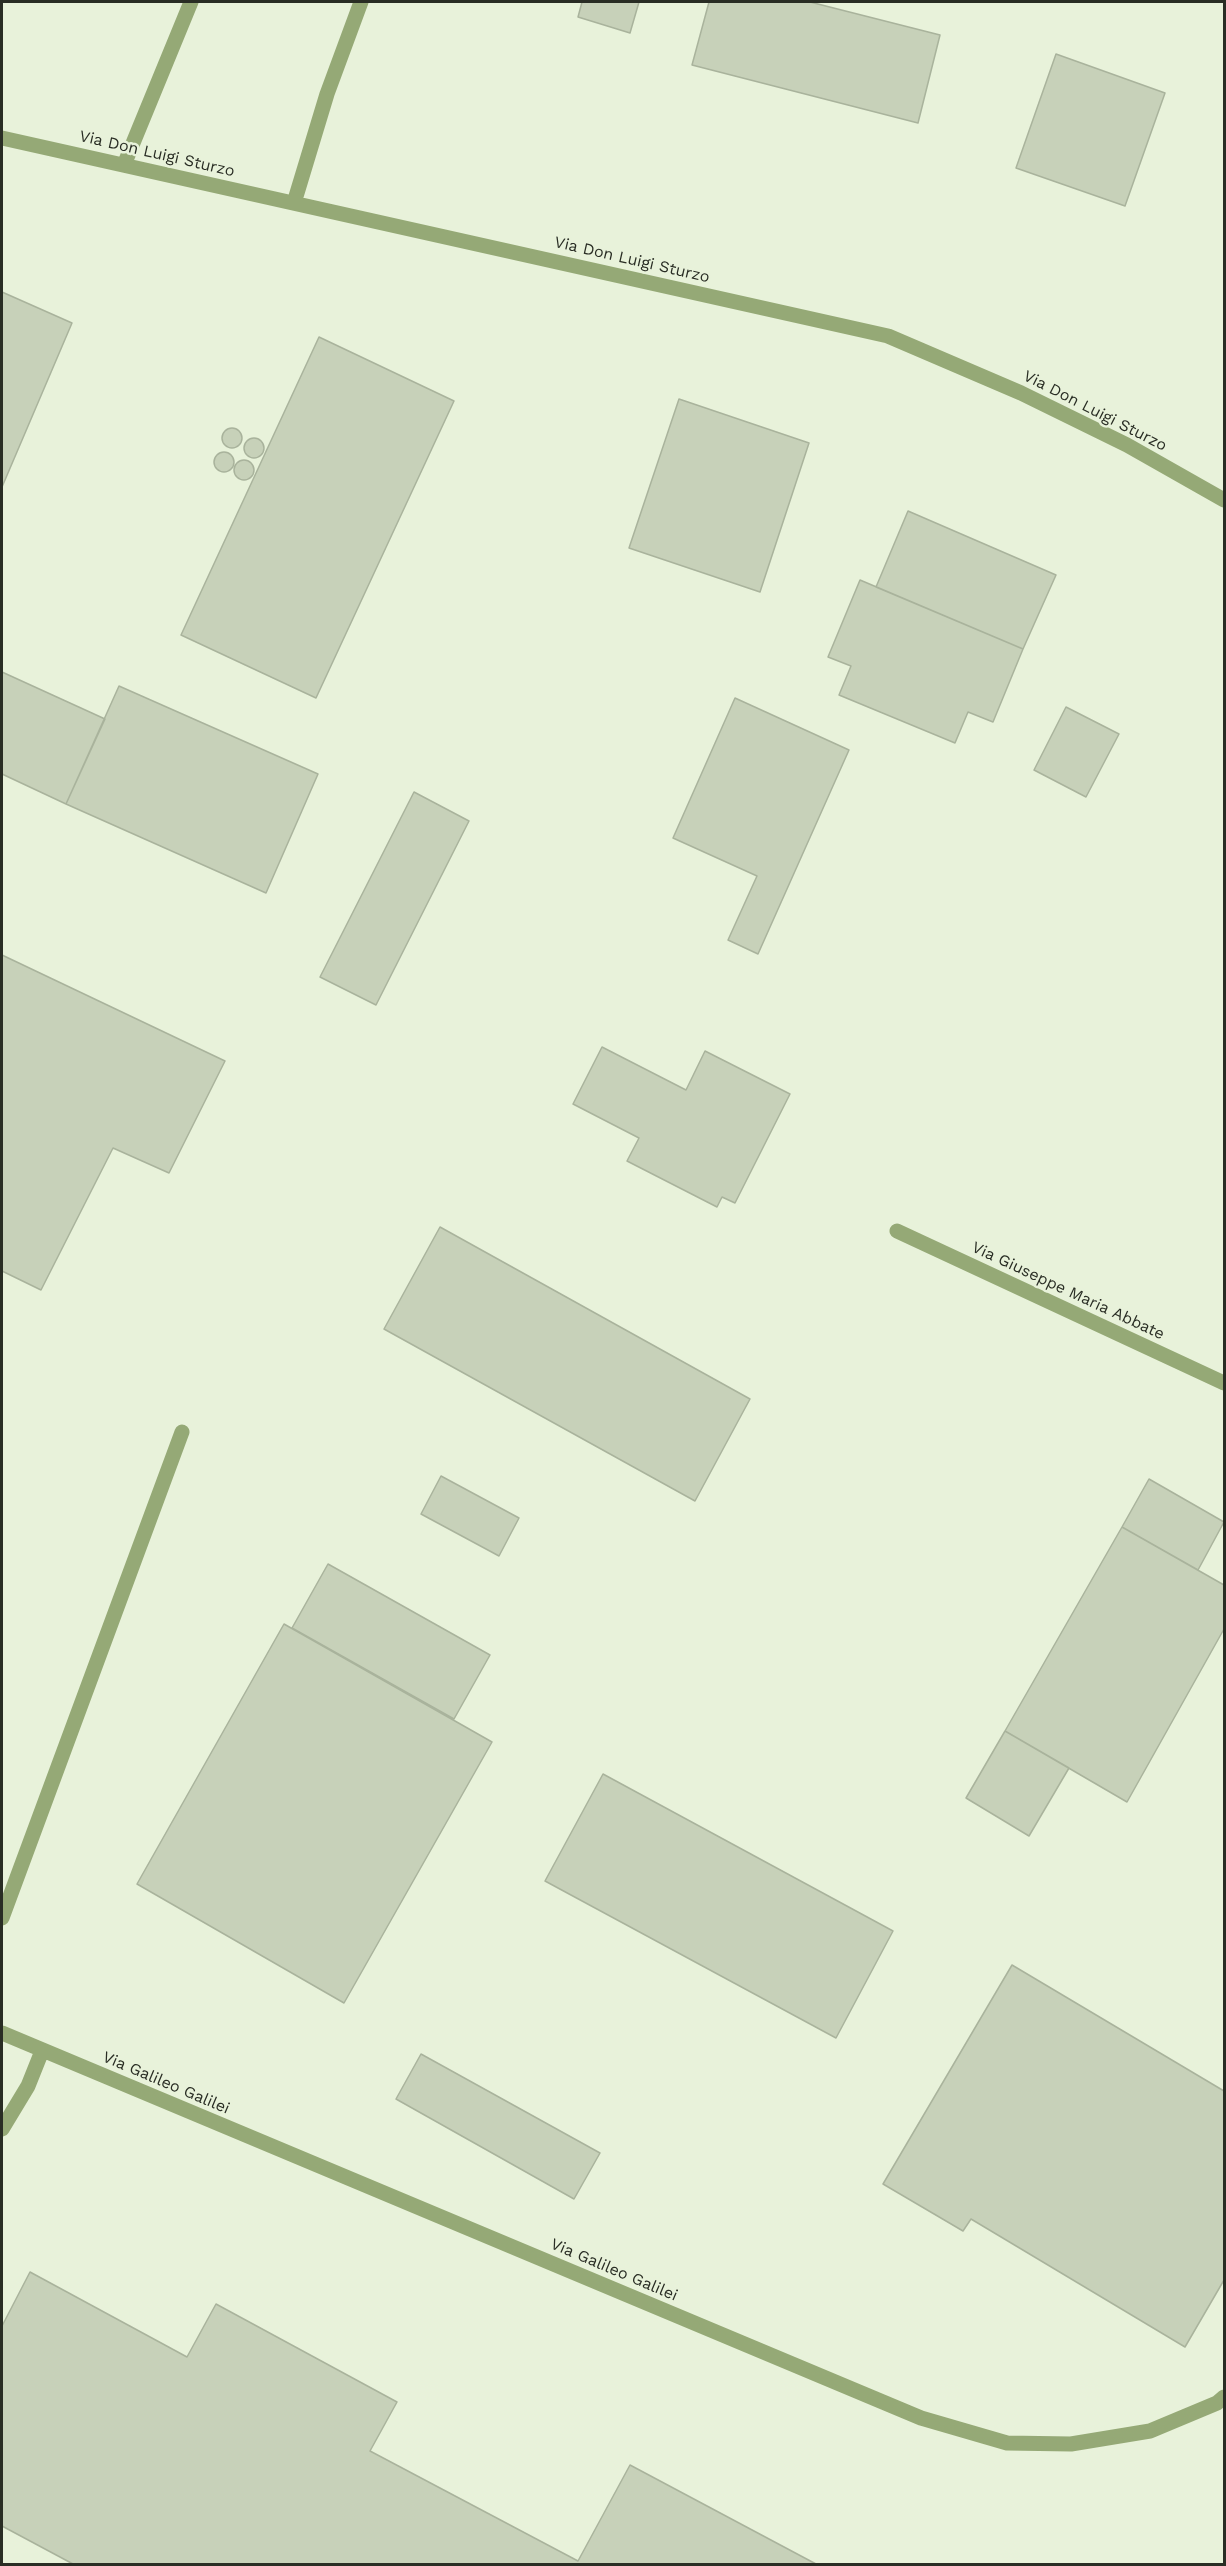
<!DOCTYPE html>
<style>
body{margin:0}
#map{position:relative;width:1226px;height:2566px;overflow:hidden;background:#e8f2da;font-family:"Work Sans",sans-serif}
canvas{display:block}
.frame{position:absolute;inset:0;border:3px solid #292d24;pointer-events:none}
</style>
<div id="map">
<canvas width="1226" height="2566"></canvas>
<div class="frame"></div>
</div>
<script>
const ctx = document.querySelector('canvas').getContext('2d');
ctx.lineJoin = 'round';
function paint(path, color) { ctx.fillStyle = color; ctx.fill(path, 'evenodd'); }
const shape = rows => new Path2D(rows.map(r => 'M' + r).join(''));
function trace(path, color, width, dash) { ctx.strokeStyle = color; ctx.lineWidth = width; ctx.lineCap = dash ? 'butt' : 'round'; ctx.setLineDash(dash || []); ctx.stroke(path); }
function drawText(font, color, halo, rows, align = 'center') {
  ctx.font = font + ' "Work Sans",sans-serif'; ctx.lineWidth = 5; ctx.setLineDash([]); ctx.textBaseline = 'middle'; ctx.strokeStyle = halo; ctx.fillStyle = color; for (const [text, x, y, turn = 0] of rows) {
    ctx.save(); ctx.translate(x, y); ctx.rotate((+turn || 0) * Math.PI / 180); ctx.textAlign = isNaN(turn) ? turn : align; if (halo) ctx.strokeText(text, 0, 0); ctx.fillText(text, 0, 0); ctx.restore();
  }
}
const building = shape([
 [582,2,639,2,630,33,578,17,582,2],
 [709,2,810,2,940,35,918,123,692,65,709,2],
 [1056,54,1165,93,1125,206,1016,168,1056,54],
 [2,292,72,323,2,487,2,292],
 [319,337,454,401,316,698,181,635,319,337],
 [679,399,809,443,760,592,629,548,679,399],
 '222 438a10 10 0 1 1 20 0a10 10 0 1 1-20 0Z',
 '244 448a10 10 0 1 1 20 0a10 10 0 1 1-20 0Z',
 '214 462a10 10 0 1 1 20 0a10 10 0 1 1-20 0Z',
 '234 470a10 10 0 1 1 20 0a10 10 0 1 1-20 0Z',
 [908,511,1056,575,1023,649,876,587,908,511],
 [860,580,1023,649,993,722,968,712,955,743,839,695,851,666,828,657,860,580],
 [2,672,105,719,66,804,2,774,2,672],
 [119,686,318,774,266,893,66,804,119,686],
 [735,698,849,750,758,954,728,940,757,876,673,838,735,698],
 [1066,707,1119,734,1086,797,1034,770,1066,707],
 [414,792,469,821,376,1005,320,977,414,792],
 [2,955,225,1061,169,1173,113,1148,41,1290,2,1271,2,955],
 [602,1047,686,1090,705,1051,790,1094,735,1203,722,1197,717,1207,627,1161,639,1138,573,1104,602,1047],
 [440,1227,750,1399,695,1501,384,1329,440,1227],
 [441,1476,519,1518,499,1556,421,1514,441,1476],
 [1149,1479,1224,1522,1198,1570,1122,1527,1149,1479],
 [1122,1527,1224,1585,1224,1629,1127,1802,1005,1731,1122,1527],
 [328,1564,490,1655,454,1719,292,1628,328,1564],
 [284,1624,492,1742,344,2003,137,1884,284,1624],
 [1005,1731,1069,1768,1029,1836,966,1798,1005,1731],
 [603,1774,893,1931,836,2038,545,1881,603,1774],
 [1012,1965,1224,2091,1224,2280,1185,2347,971,2219,963,2231,883,2184,1012,1965],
 [421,2054,600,2153,574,2199,396,2099,421,2054],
 [30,2272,187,2357,216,2304,397,2402,370,2451,578,2561,630,2465,816,2564,73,2564,2,2526,2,2326,30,2272]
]);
paint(building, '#c7d1b9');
trace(building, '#a9b39c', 1.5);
trace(shape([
 [2,138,888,336,1021,393,1127,445,1224,500],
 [124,165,191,2],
 [294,203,327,94,361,2],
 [897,1231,1224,1383],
 [2,1918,182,1432],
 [2,2033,921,2418,1007,2443,1071,2444,1150,2431,1217,2403,1224,2397],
 [2,2129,28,2086,42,2051]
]), '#95a976', 15);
drawText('16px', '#292d24', '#e8f2da', [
 ["Via Don Luigi Sturzo",157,154,13],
 ["Via Don Luigi Sturzo",632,260,13],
 ["Via Don Luigi Sturzo",1095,411,27],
 ["Via Giuseppe Maria Abbate",1068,1291,25],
 ["Via Galileo Galilei",166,2083,23],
 ["Via Galileo Galilei",614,2270,23]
]);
</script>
